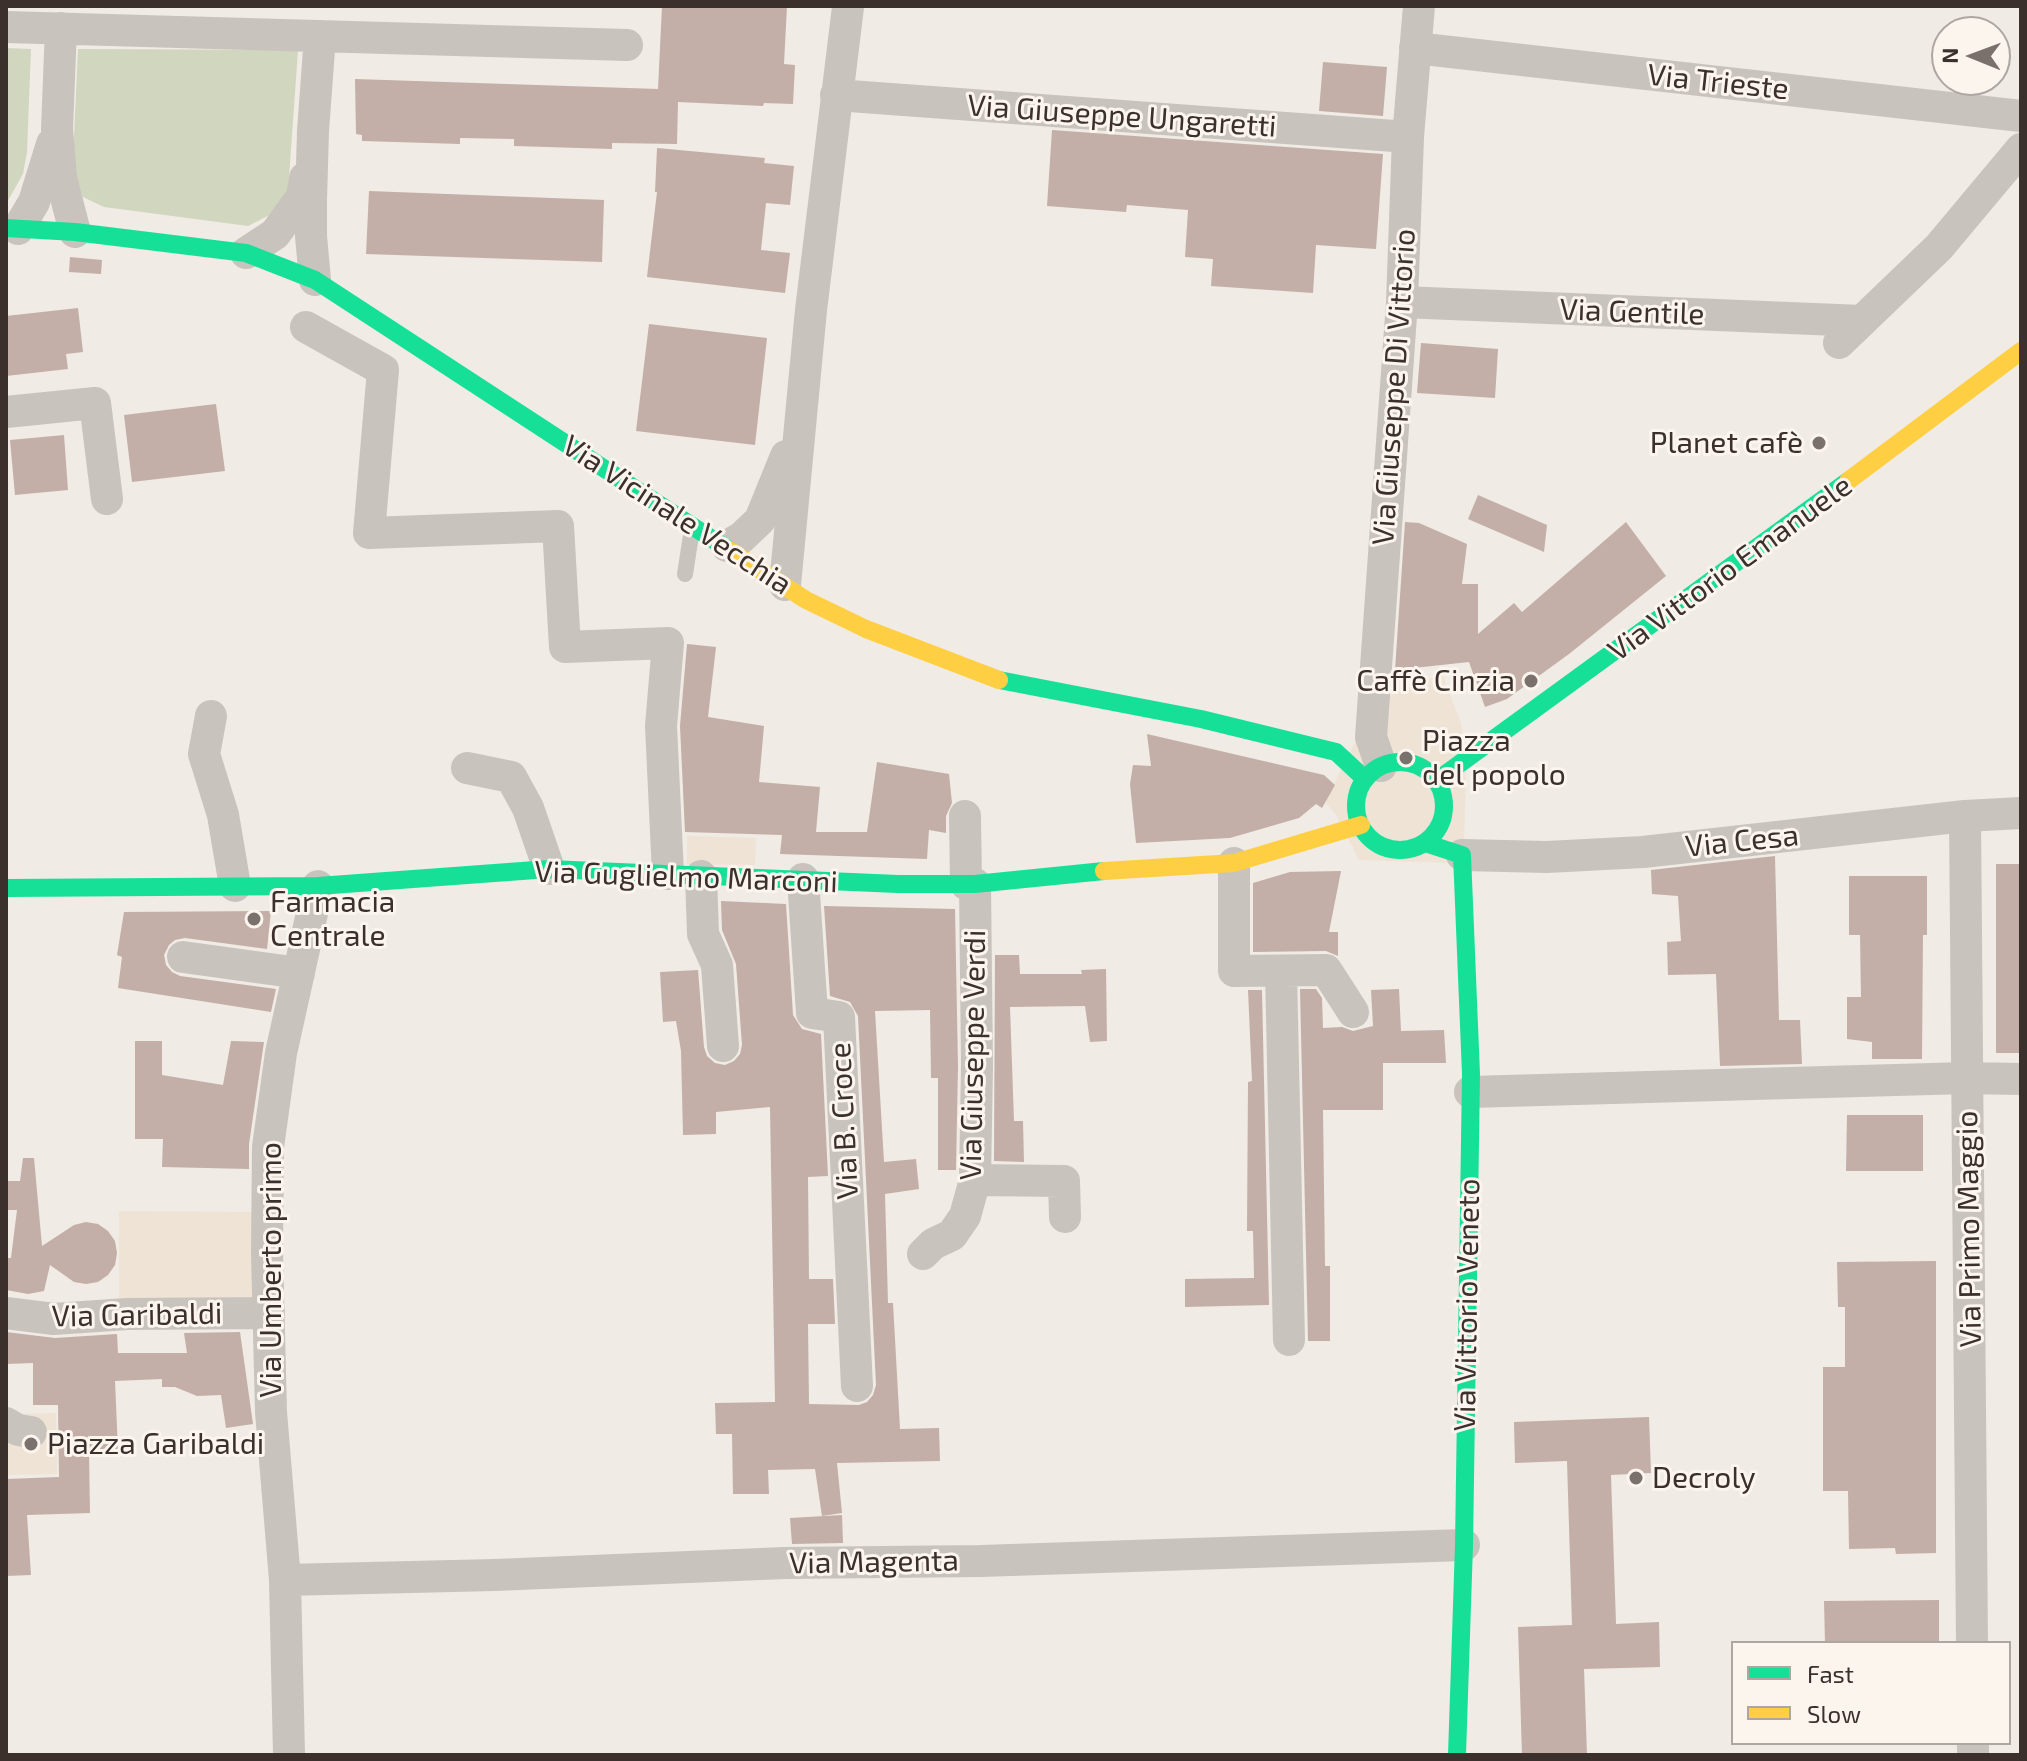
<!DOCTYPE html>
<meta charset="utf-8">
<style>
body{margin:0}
#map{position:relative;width:2027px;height:1761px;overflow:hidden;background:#f0ebe5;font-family:"Exo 2",sans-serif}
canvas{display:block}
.frame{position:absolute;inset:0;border:8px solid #3b302b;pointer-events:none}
.legend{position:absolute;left:1731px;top:1641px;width:280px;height:104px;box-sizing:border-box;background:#fbf5ee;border:2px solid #aea6a0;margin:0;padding:10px 14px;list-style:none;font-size:24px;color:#3b302b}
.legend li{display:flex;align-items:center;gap:16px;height:40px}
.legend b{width:40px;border:2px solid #aea6a0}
.north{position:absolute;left:1931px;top:16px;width:80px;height:80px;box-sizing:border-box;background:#fbf5ee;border:2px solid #aea6a0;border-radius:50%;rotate:271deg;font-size:22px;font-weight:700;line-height:32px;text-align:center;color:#3b302b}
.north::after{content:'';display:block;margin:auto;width:28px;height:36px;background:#7a716c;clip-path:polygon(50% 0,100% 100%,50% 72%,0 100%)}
</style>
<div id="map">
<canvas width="2027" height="1761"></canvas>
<div class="frame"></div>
<ul class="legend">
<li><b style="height:10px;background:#16e098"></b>Fast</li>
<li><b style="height:10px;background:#ffcf43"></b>Slow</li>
</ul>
<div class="north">N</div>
</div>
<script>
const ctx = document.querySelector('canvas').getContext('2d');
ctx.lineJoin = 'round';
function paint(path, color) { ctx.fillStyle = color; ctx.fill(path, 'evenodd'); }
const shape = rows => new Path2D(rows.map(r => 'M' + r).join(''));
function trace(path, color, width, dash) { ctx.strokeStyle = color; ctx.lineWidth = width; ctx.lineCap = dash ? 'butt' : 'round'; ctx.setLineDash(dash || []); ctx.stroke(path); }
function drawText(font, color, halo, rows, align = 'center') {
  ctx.font = font + ' "Exo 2",sans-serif'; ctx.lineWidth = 6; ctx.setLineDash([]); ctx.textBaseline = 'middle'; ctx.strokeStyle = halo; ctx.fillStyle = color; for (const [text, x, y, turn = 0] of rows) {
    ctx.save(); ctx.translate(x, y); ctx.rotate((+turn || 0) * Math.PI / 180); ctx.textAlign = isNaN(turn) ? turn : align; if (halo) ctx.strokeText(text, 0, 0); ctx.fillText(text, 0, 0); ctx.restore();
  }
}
paint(shape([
 [6,48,31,49,27,152,23,174,6,204],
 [78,49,298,50,287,206,248,226,104,207,83,197,75,180,73,158]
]), '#d1d6bf');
paint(shape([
 [1442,674,1461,723,1466,779,1464,839,1452,863,1359,860,1336,815,1325,802,1356,740,1359,708],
 [687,836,756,838,755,865,687,864],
 [119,1211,257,1212,256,1309,119,1308],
 [56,1413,57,1474,6,1475,6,1414]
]), '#eee3d5');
paint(shape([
 [662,6,787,6,784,64,795,65,793,104,764,103,763,106,678,102,677,144,612,143,612,149,514,146,514,139,460,138,460,144,362,141,362,135,356,134,355,79,658,89],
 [1323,62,1387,67,1383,116,1319,111],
 [1052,130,1383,154,1376,249,1316,245,1313,293,1211,286,1213,259,1185,257,1188,210,1127,205,1126,212,1047,206],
 [657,148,765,158,764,163,794,166,790,205,766,203,761,250,790,253,785,293,647,277,657,192,655,192],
 [369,191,604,200,602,262,366,254],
 [70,257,102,260,101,274,69,272],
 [78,308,83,352,66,354,68,369,6,376,6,316],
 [649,324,767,338,755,445,636,431],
 [1421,343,1498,349,1495,398,1417,393],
 [216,404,225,471,132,482,124,415],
 [64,435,68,490,15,495,10,440],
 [1478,495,1547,525,1544,552,1468,519],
 [1405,522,1419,523,1467,544,1462,584,1478,584,1478,634,1514,603,1522,612,1626,522,1666,576,1569,654,1507,699,1485,707,1469,662,1395,670],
 [687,644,716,647,708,717,764,726,759,782,820,787,816,832,867,832,877,762,949,774,952,803,946,816,946,833,929,830,927,859,780,854,782,835,685,832,680,726],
 [1147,734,1324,775,1335,785,1322,808,1316,804,1299,818,1230,838,1136,843,1130,784,1133,765,1151,766],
 [1775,856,1779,1020,1800,1020,1802,1064,1720,1066,1716,974,1668,975,1667,942,1681,941,1678,896,1652,894,1651,870],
 [1996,864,2021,864,2021,1053,1996,1053],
 [1341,871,1329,932,1338,932,1338,956,1326,951,1253,952,1253,883,1290,872],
 [1849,876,1927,876,1927,935,1923,935,1922,1059,1872,1059,1872,1042,1847,1039,1847,997,1861,997,1860,935,1849,935],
 [721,901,786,904,793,1015,802,1029,821,1034,828,1176,808,1177,809,1279,833,1279,835,1324,808,1324,809,1404,859,1405,867,1402,873,1395,876,1385,858,1016,850,1002,830,996,824,906,955,909,958,1066,956,1170,938,1170,938,1078,931,1078,930,1010,875,1011,884,1162,916,1159,919,1189,885,1194,888,1303,893,1303,900,1429,939,1428,940,1461,837,1463,842,1513,822,1516,815,1469,768,1470,769,1494,733,1494,732,1434,716,1434,715,1403,775,1402,770,1107,716,1112,716,1134,683,1135,681,1051,676,1021,663,1022,660,972,698,970,704,1047,707,1056,715,1063,725,1065,734,1061,740,1054,742,1045,736,964,722,930],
 [271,911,267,949,185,938,175,940,169,945,164,955,166,965,172,972,180,976,276,989,271,1012,118,988,122,957,117,955,124,912],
 [995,955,1019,955,1020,974,1082,974,1081,970,1106,969,1107,1041,1090,1042,1085,1006,1010,1007,1014,1121,1023,1121,1024,1162,994,1161],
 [1300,989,1316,989,1322,998,1323,1028,1342,1027,1353,1031,1373,1026,1371,990,1399,989,1401,1031,1444,1030,1446,1063,1383,1063,1383,1110,1323,1110,1325,1266,1330,1266,1330,1341,1308,1341],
 [1248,990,1262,990,1269,1305,1185,1307,1185,1279,1254,1278,1253,1231,1247,1231,1248,1082,1252,1081],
 [135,1041,162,1041,162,1075,223,1085,231,1041,264,1042,249,1144,249,1169,162,1167,163,1139,135,1139],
 [1847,1115,1923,1115,1923,1171,1846,1171],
 [23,1158,34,1158,42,1246,74,1225,86,1222,98,1224,108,1231,115,1241,117,1253,115,1265,108,1275,98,1282,86,1284,74,1282,50,1265,44,1291,28,1294,6,1290,6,1258,11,1258,17,1210,6,1210,6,1181,20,1181],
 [1936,1261,1936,1553,1896,1554,1895,1548,1849,1549,1848,1491,1823,1491,1823,1367,1845,1367,1845,1307,1838,1307,1837,1262],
 [6,1332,55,1338,117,1334,118,1353,187,1353,184,1333,240,1332,253,1424,226,1428,221,1395,197,1396,175,1387,162,1387,162,1379,115,1381,118,1451,89,1451,90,1513,27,1515,31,1575,6,1576,6,1479,59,1477,58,1405,33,1405,33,1363,6,1364],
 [1649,1417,1651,1473,1611,1475,1616,1624,1659,1622,1660,1667,1584,1669,1587,1755,1522,1755,1518,1627,1572,1625,1567,1461,1515,1463,1514,1422],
 [842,1515,843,1543,792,1544,790,1518],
 [1939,1600,1939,1643,1825,1643,1824,1601]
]), '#c3afa7');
trace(shape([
 [685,574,692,529]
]), '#c9c3be', 16);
trace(shape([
 [6,27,627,45],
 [61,28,57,129,61,178,75,232],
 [1415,48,2021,116],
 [836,95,1408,137],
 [18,229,34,202,52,144],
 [246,253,275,234,302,197,305,178],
 [315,280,311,236,311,200,313,131,320,36],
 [1402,302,1862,321],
 [306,327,383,370,369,533,558,526,565,647,668,643,661,726,668,874],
 [1839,343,1939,247,2021,149],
 [6,412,95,403,107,499],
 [727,546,741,538,760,520,786,456],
 [785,585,811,310,848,7],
 [211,716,204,754,223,815,235,886],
 [1381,766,1371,737,1402,302,1408,137,1419,6],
 [467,768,511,777,528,808,549,869],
 [965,816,966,884],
 [1965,816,1972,1643],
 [1462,855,1547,857,1643,852,1965,816,2021,813],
 [1234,863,1234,971,1326,970,1353,1012],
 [701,876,703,934,717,965,723,1046],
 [803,879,812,1013,839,1017,857,1386],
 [183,957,299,973],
 [1281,971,1289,1340],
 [1470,1092,1967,1078,2021,1079],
 [975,1180,1064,1181,1065,1217],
 [923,1254,933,1244,952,1235,965,1216,975,1180,977,1066,975,884],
 [6,1313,54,1319,127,1314,269,1313],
 [6,1423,18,1430,31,1432],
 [285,1580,495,1575,785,1563,981,1561,1464,1545],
 [1973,1743,1973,1755],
 [289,1755,285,1580,271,1412,267,1252,268,1147,281,1053,318,886]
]), '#c9c3be', 32);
trace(shape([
 [6,228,75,232,246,253,315,280,729,550],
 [999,680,1201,719,1336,752,1365,779],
 '1356 806a44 44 0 1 1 88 0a44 44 0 1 1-88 0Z',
 [1436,781,1848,481],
 [1425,843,1462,855,1471,1074,1464,1545,1457,1755],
 [6,888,318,886,549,869,898,884,975,884,1104,871]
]), '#16e098', 18);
trace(shape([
 [1848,481,2021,351],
 [729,550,806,600,866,629,999,680],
 [1104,871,1234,863,1361,825]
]), '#ffcf43', 18);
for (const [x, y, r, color] of [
 [1819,443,8,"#7a716c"],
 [1531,681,8,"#7a716c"],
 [1406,758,8,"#7a716c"],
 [254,919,8,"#7a716c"],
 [31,1444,8,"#7a716c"],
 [1636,1478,8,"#7a716c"]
]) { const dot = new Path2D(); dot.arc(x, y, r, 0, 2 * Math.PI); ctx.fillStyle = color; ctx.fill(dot); trace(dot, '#fbf5ee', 3); }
drawText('30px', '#3b302b', '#fbf5ee', [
 ["Via Trieste",1718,82,6],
 ["Via Giuseppe Ungaretti",1122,116,4],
 ["Via Gentile",1632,312,2],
 ["Via Giuseppe Di Vittorio",1394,387,-86],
 ["Via Vicinale Vecchia",677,515,33],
 ["Via Vittorio Emanuele",1730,568,-36],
 ["Via Cesa",1742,841,-6],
 ["Via Guglielmo Marconi",686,877,2],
 ["Via Giuseppe Verdi",973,1055,-89],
 ["Via B. Croce",844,1121,-93],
 ["Via Primo Maggio",1969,1229,-91],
 ["Via Umberto primo",271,1270,-90],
 ["Via Vittorio Veneto",1467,1305,-89],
 ["Via Garibaldi",137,1315,-1],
 ["Via Magenta",874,1562,-1]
]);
drawText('30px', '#3b302b', '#fbf5ee', [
 ["Planet cafè",1803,443,"right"],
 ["Caffè Cinzia",1515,681,"right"],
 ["Piazza",1422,741],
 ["del popolo",1422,775],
 ["Farmacia",270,902],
 ["Centrale",270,936],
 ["Piazza Garibaldi",47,1444],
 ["Decroly",1652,1478]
], 'left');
</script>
